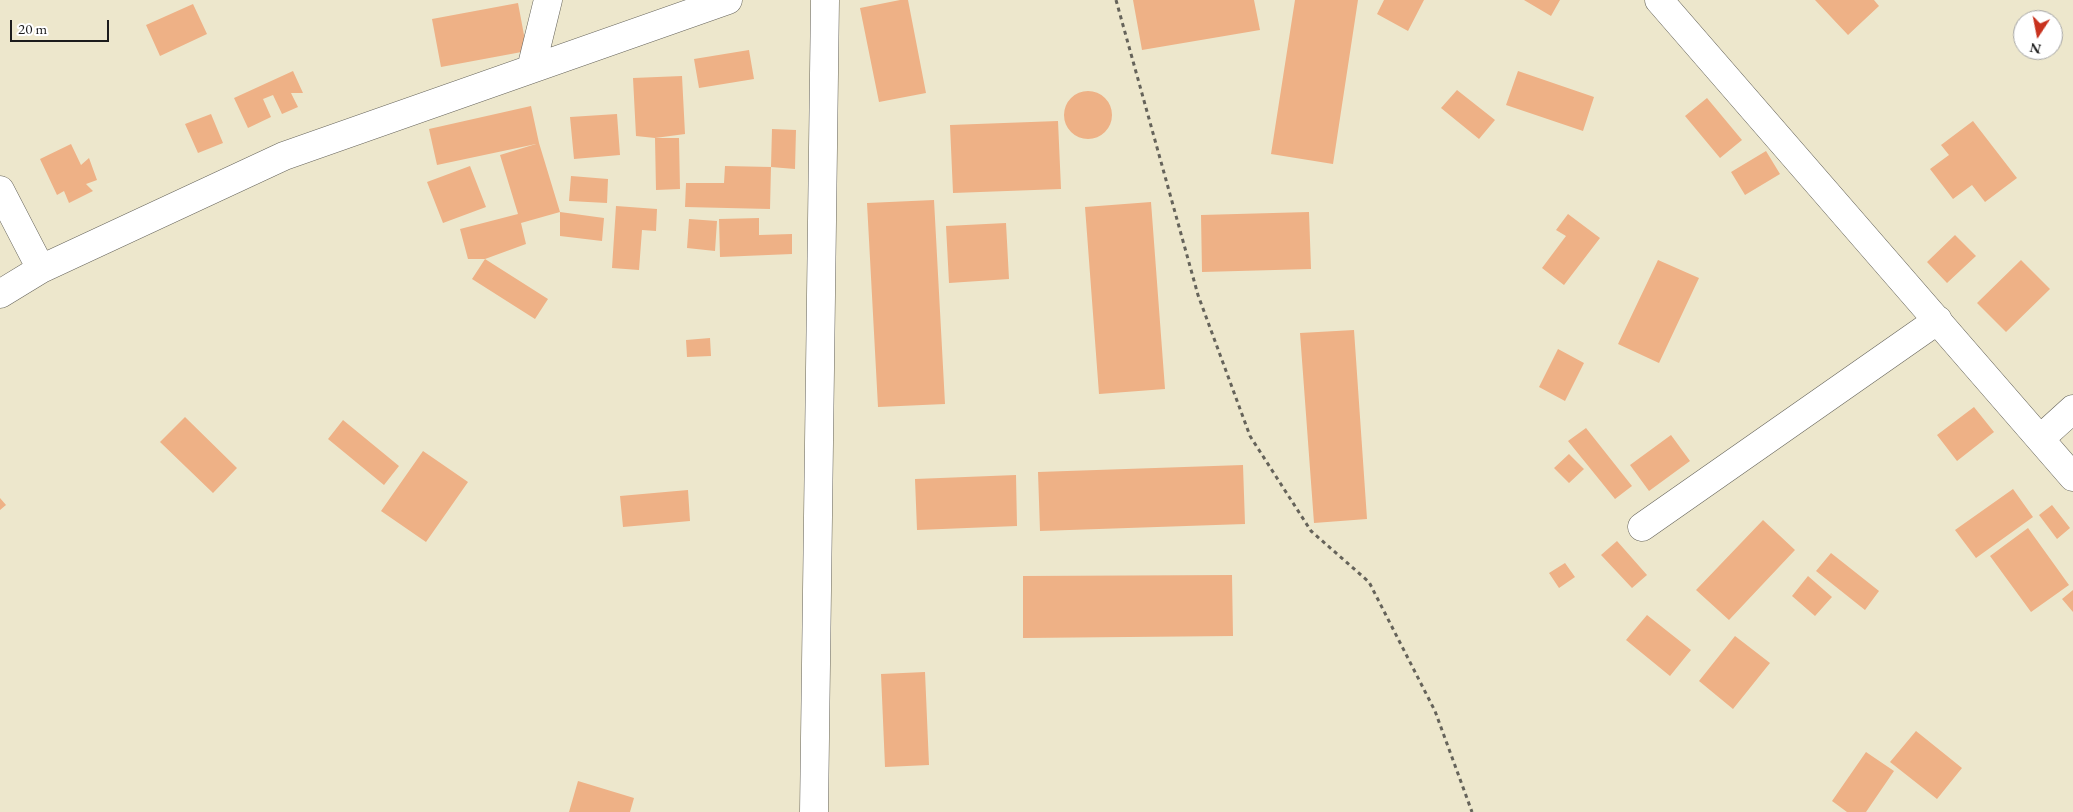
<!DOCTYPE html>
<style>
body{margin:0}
#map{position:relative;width:2073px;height:812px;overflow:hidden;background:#ede7cc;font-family:"EB Garamond",serif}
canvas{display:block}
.north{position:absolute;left:2013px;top:10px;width:50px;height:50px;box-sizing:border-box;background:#fff;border:1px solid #a4a4a4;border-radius:50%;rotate:191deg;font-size:14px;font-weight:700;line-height:20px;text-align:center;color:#1c1c1c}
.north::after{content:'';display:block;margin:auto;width:18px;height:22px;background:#c8321e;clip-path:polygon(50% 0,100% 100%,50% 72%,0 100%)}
.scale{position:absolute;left:10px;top:20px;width:99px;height:22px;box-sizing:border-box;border:2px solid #1c1c1c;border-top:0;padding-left:6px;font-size:15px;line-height:18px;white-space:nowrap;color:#1c1c1c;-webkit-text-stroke:4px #fff;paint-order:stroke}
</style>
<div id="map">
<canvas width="2073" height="812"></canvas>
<div class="north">N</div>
<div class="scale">20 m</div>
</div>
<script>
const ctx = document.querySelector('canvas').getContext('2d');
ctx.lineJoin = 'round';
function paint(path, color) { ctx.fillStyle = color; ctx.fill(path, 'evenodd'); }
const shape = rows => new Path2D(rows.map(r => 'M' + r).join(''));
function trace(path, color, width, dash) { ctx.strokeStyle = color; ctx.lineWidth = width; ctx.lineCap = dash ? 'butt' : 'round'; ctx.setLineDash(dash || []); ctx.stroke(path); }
paint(shape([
 [900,0,908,0,926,93,879,102,860,8],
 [1133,0,1254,0,1260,30,1142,50],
 [1295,0,1358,0,1333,164,1271,154],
 [1384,0,1424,0,1408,31,1377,14],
 [1524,0,1560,0,1551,16],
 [1815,0,1874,0,1879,6,1848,35],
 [518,3,527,51,441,67,432,19],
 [193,4,207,34,160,56,146,25],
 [749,50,754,79,699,88,694,59],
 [293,71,303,93,291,93,298,107,282,114,273,95,263,99,271,117,248,128,234,98],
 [1518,71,1594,97,1583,131,1506,105],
 [682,76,685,134,655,138,679,138,680,189,656,190,655,138,636,136,633,78],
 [1457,90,1495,120,1479,139,1441,108],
 '1064 115a24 24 0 1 1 48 0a24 24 0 1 1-48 0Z',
 [1707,98,1742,140,1720,158,1685,116],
 [531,106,539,143,560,212,521,223,526,244,485,259,468,259,460,229,518,214,500,155,536,144,437,165,429,129],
 [211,114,223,143,198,153,185,124],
 [617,114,620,155,574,159,570,117],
 [1058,121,1061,189,953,193,950,125],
 [1973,121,2017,178,1985,202,1972,185,1953,199,1930,169,1949,155,1941,145],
 [772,129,796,130,795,169,771,167],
 [71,144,81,165,89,158,97,180,86,184,93,191,69,203,64,191,57,195,40,159],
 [1766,151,1780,174,1745,195,1731,172],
 [470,166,486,207,443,223,427,182],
 [725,166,771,167,770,209,685,207,686,183,724,183],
 [571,176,608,179,607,203,569,201],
 [934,200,945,404,878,407,867,203],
 [1151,202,1165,389,1099,394,1085,207],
 [616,206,657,209,656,231,642,230,639,270,612,268],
 [560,212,604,218,602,241,560,236],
 [1309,212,1311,269,1202,272,1201,215],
 [1568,214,1600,238,1564,285,1542,268,1566,236,1556,230],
 [759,218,759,235,792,234,792,254,720,257,719,219],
 [689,219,717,221,715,251,687,248],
 [1006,223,1009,279,949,283,946,226],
 [1955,235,1976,256,1947,283,1927,262],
 [485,259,548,299,535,319,472,279],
 [1658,260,1699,278,1659,363,1618,344],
 [2021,260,2050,289,2006,332,1977,303],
 [1354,330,1367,519,1314,523,1300,333],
 [710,338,711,356,687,357,686,340],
 [1558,349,1584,363,1565,401,1539,387],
 [1974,407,1994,432,1957,461,1937,435],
 [185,417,237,468,213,493,160,442],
 [343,420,399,466,384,485,328,439],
 [1586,428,1632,486,1615,499,1568,441],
 [1671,435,1690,461,1649,491,1630,465],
 [423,451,468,482,426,542,381,511],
 [1569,454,1584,469,1569,483,1554,468],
 [1243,465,1245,524,1040,531,1038,472],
 [1016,475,1017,526,917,530,915,479],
 [2013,489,2033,517,1976,558,1955,530],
 [688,490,690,521,623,527,620,496],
 [0,498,6,505,0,510],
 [2052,505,2070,528,2057,539,2039,515],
 [1763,520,1795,550,1729,620,1696,590],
 [2028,528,2069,585,2031,612,1990,556],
 [1617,541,1647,575,1632,588,1601,555],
 [1831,553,1879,591,1865,610,1816,571],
 [1565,563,1575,577,1559,588,1549,573],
 [1232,575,1233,636,1023,638,1023,576],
 [1808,576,1832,597,1815,616,1792,596],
 [2073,590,2073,612,2062,599],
 [1647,615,1691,650,1670,676,1626,640],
 [1735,636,1770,663,1733,709,1699,681],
 [925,672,929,765,885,767,881,674],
 [1916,731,1962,768,1937,799,1890,762],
 [1866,752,1894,771,1866,812,1847,812,1832,801],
 [578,781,634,798,630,812,569,812]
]), '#eeb186');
const minor = shape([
 [1659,0,2073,477],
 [531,69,548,0],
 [0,190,41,269],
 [0,294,41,269,284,156,728,0],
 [2040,439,2073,409],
 [1642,527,1938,320],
 [814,812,825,0]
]);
trace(minor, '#65635a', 29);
trace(shape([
 [1116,0,1198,295,1250,436,1311,531,1369,582,1435,711,1472,812]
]), '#65635a', 3, [4, 4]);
trace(minor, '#fff', 28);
</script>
